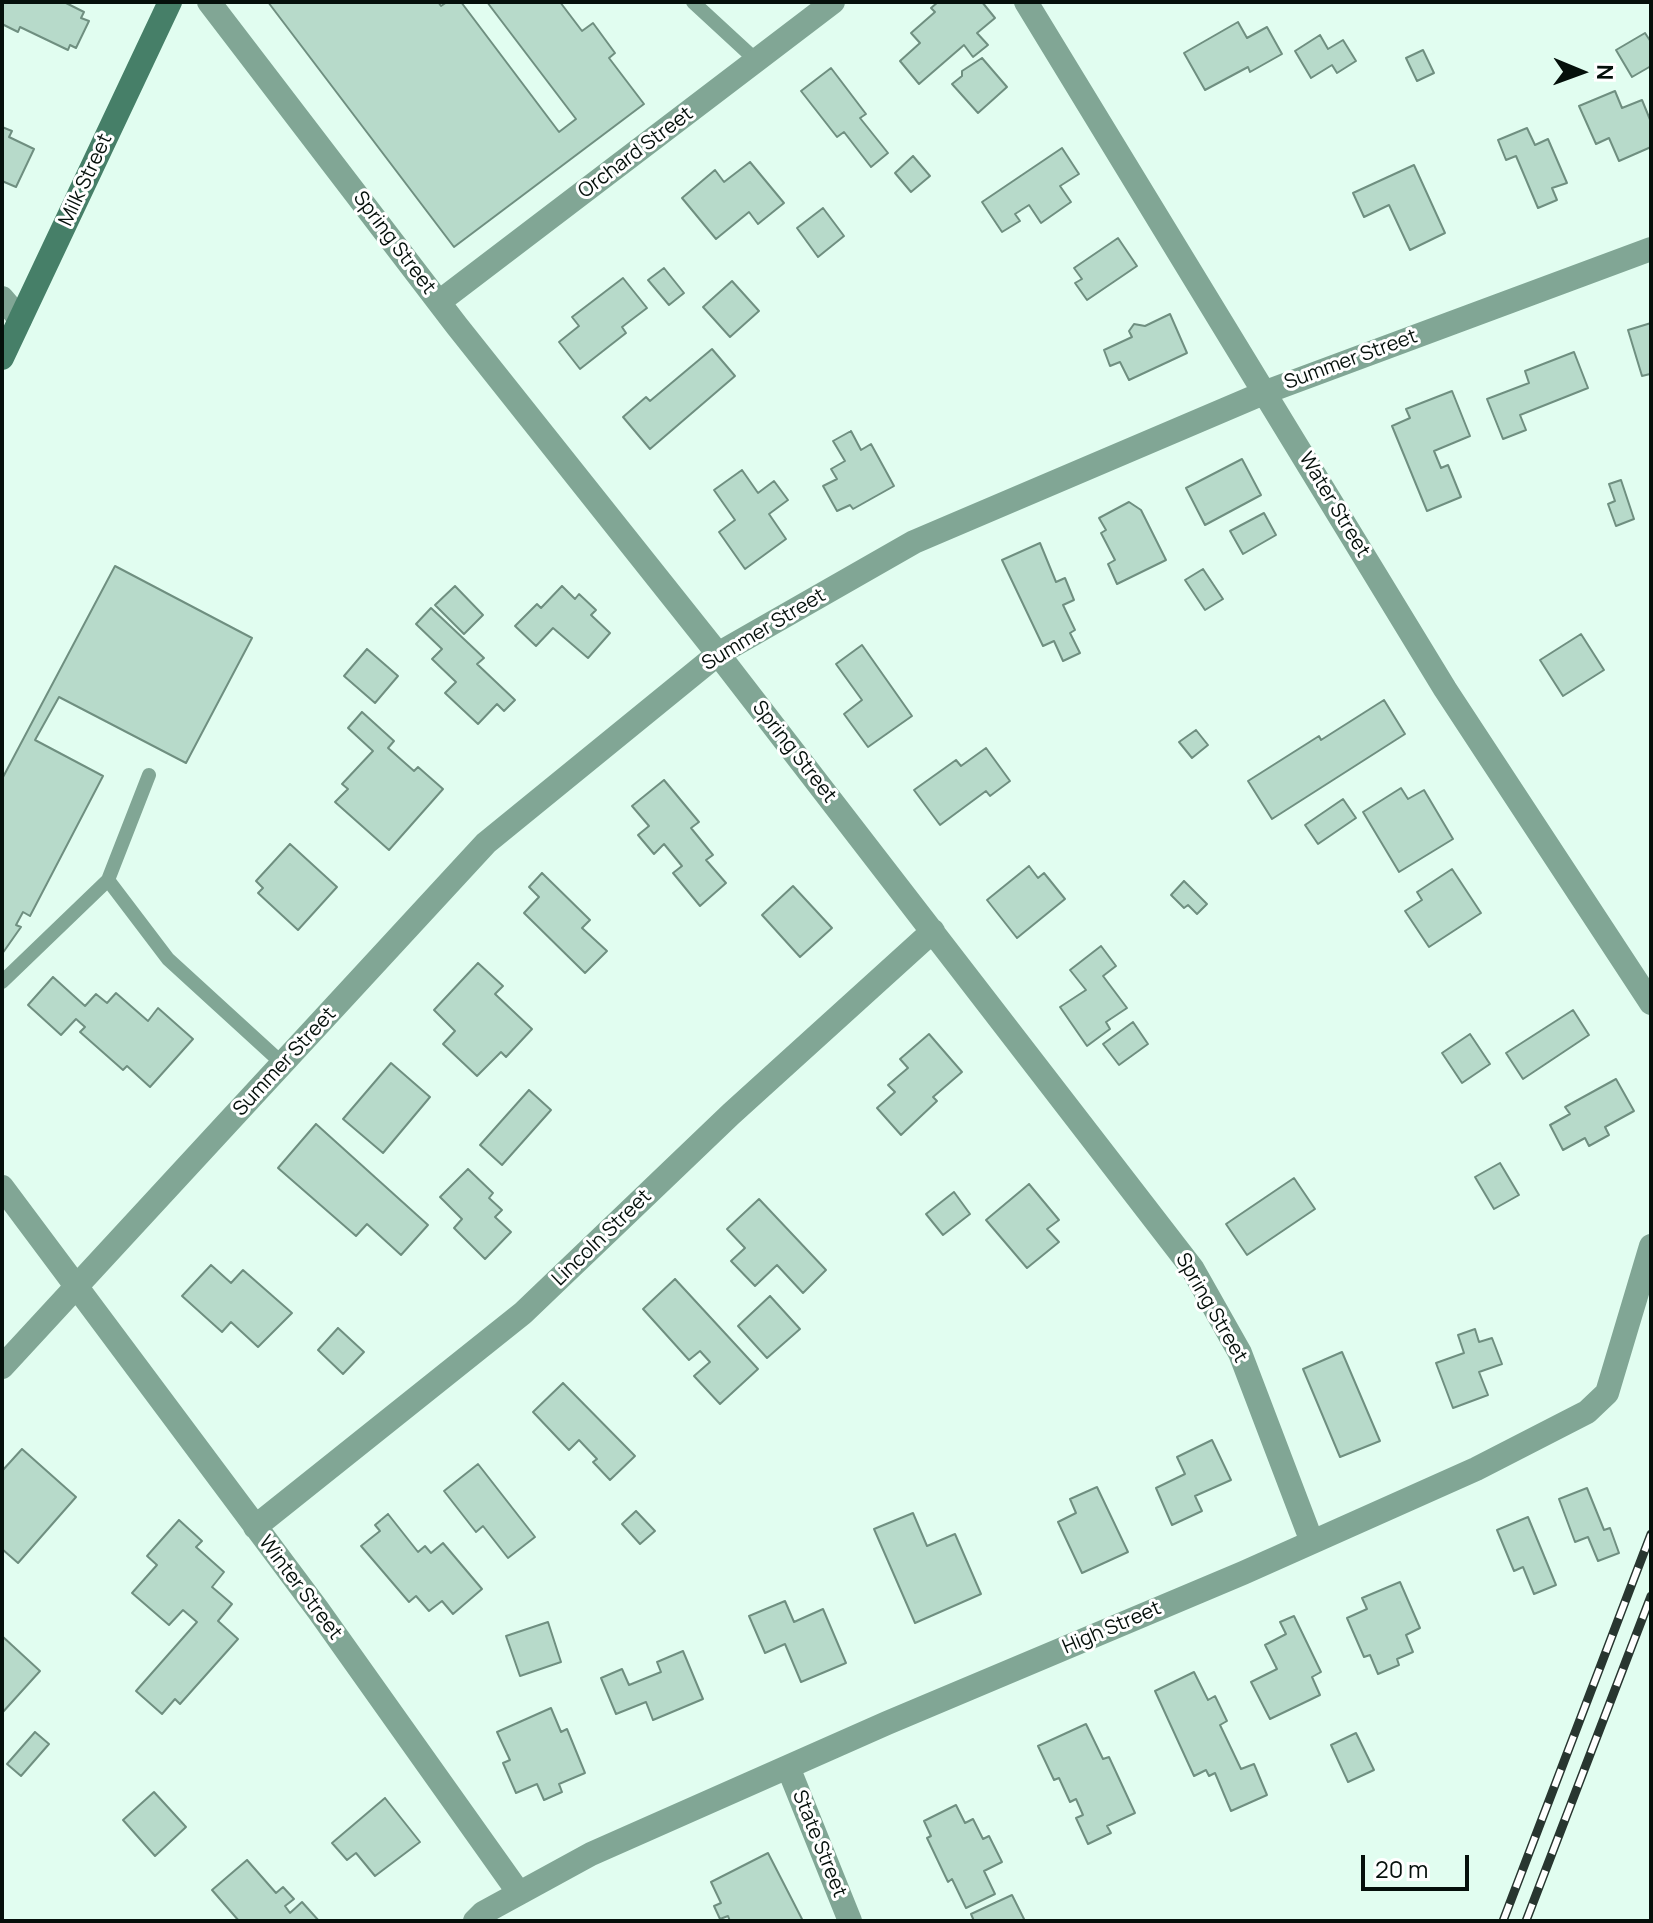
<!DOCTYPE html>
<style>
body{margin:0}
#map{position:relative;width:1653px;height:1923px;overflow:hidden;background:#e1fdf0;font-family:Manrope,sans-serif}
canvas{display:block}
.frame{position:absolute;inset:0;border:4px solid #05100b;pointer-events:none}
.north{position:absolute;left:1541px;top:32px;width:80px;height:80px;-webkit-text-stroke:6px #fff;paint-order:stroke;rotate:91deg;font-size:22px;font-weight:700;line-height:32px;text-align:center;color:#05100b}
.north::after{content:'';display:block;margin:auto;width:28px;height:36px;background:#05100b;clip-path:polygon(50% 0,100% 100%,50% 72%,0 100%)}
.scale{position:absolute;left:1361px;top:1855px;width:108px;height:36px;box-sizing:border-box;border:4px solid #05100b;border-top:0;padding-left:10px;font-size:24px;line-height:28px;white-space:nowrap;color:#05100b;-webkit-text-stroke:6px #fff;paint-order:stroke}
</style>
<div id="map">
<canvas width="1653" height="1923"></canvas>
<div class="frame"></div>
<div class="north">N</div>
<div class="scale">20 m</div>
</div>
<script>
const ctx = document.querySelector('canvas').getContext('2d');
ctx.lineJoin = 'round';
function paint(path, color) { ctx.fillStyle = color; ctx.fill(path, 'evenodd'); }
const shape = rows => new Path2D(rows.map(r => 'M' + r).join(''));
function trace(path, color, width, dash) { ctx.strokeStyle = color; ctx.lineWidth = width; ctx.lineCap = dash ? 'butt' : 'round'; ctx.setLineDash(dash || []); ctx.stroke(path); }
function drawText(font, color, halo, rows, align = 'center') {
  ctx.font = font + ' Manrope,sans-serif'; ctx.lineWidth = 6; ctx.setLineDash([]); ctx.textBaseline = 'middle'; ctx.strokeStyle = halo; ctx.fillStyle = color; for (const [text, x, y, turn = 0] of rows) {
    ctx.save(); ctx.translate(x, y); ctx.rotate((+turn || 0) * Math.PI / 180); ctx.textAlign = isNaN(turn) ? turn : align; if (halo) ctx.strokeText(text, 0, 0); ctx.fillText(text, 0, 0); ctx.restore();
  }
}
const building = shape([
 [2,2,64,2,84,12,81,18,89,21,76,48,70,45,68,50,20,27,18,32,2,24,2,2],
 [268,2,438,2,441,6,447,2,461,2,559,132,576,119,487,2,560,2,582,31,593,23,615,53,609,58,644,104,454,247,268,2],
 [938,2,982,2,995,18,977,33,988,45,973,57,964,45,919,84,900,61,920,43,911,33,935,12,931,8,938,2],
 [1238,22,1247,38,1267,27,1282,54,1250,72,1248,67,1205,90,1184,53,1238,22],
 [1645,33,1651,42,1651,66,1632,77,1616,50,1645,33],
 [1320,35,1328,49,1343,40,1356,61,1337,73,1332,65,1311,78,1295,51,1320,35],
 [1423,50,1434,73,1417,81,1406,58,1423,50],
 [982,58,1007,87,978,113,952,84,962,76,962,71,982,58],
 [831,68,866,114,860,118,888,153,871,167,844,132,837,137,801,91,831,68],
 [1615,91,1622,108,1642,100,1651,122,1651,147,1619,161,1609,138,1596,144,1579,106,1615,91],
 [2,127,12,131,9,137,34,149,16,187,2,181,2,127],
 [1527,128,1535,145,1548,139,1567,183,1552,188,1557,200,1538,208,1516,156,1506,160,1498,140,1527,128],
 [1062,148,1079,174,1060,186,1071,202,1041,223,1029,205,1015,214,1020,221,1002,232,982,202,1062,148],
 [913,156,930,176,911,192,895,173,913,156],
 [750,162,784,203,758,224,749,212,716,239,682,198,715,170,724,182,750,162],
 [1414,165,1445,233,1410,250,1389,205,1364,217,1353,193,1414,165],
 [823,208,844,236,818,257,797,228,823,208],
 [1118,238,1137,266,1087,300,1075,283,1082,279,1074,268,1118,238],
 [664,268,684,293,669,305,648,280,664,268],
 [623,278,647,308,622,327,626,333,580,369,559,342,579,326,572,317,623,278],
 [732,281,759,311,730,337,703,307,732,281],
 [1170,314,1187,353,1129,380,1120,362,1110,366,1104,350,1132,337,1129,331,1134,324,1145,326,1170,314],
 [1651,323,1651,377,1650,374,1642,376,1628,330,1651,323],
 [712,349,735,376,650,449,623,417,646,397,650,401,712,349],
 [1574,352,1588,388,1520,415,1526,430,1503,439,1487,399,1529,383,1525,371,1574,352],
 [1452,391,1470,436,1434,451,1441,468,1448,465,1461,497,1427,511,1392,426,1410,418,1406,409,1452,391],
 [851,431,861,450,871,444,894,486,853,509,850,505,837,511,823,486,837,479,831,469,845,461,833,441,851,431],
 [1242,459,1261,495,1205,525,1186,488,1242,459],
 [742,470,758,493,774,481,788,500,769,514,786,539,745,569,719,532,735,520,714,490,742,470],
 [1621,480,1634,519,1616,526,1608,504,1615,501,1609,484,1621,480],
 [1129,502,1141,510,1166,560,1117,584,1108,564,1115,560,1101,533,1106,530,1099,518,1129,502],
 [1264,513,1276,535,1243,554,1230,531,1264,513],
 [1040,543,1056,582,1065,578,1074,600,1063,605,1075,630,1070,633,1080,653,1063,661,1054,641,1043,646,1002,560,1040,543],
 [115,566,252,638,186,763,59,697,35,740,103,776,30,916,23,912,16,925,21,927,2,954,2,779,115,566],
 [1203,569,1223,599,1205,610,1185,580,1203,569],
 [455,586,483,615,464,634,435,605,455,586],
 [562,586,575,599,579,594,596,610,591,615,610,633,588,658,553,628,536,646,515,626,537,604,541,608,562,586],
 [431,608,484,658,477,664,515,700,504,711,497,704,478,724,445,693,456,682,432,659,442,649,416,624,431,608],
 [1581,634,1604,670,1563,696,1540,660,1581,634],
 [862,645,912,716,868,747,844,714,862,700,836,664,862,645],
 [367,649,398,676,375,703,344,676,367,649],
 [1384,700,1405,734,1272,819,1248,781,1319,736,1321,740,1384,700],
 [362,712,394,741,388,748,414,771,418,767,443,789,389,850,335,802,348,789,342,784,373,751,348,728,362,712],
 [1196,730,1208,745,1192,758,1179,742,1196,730],
 [986,748,1010,781,990,796,986,791,940,825,914,790,956,760,961,766,986,748],
 [664,780,699,822,691,828,713,855,706,860,726,883,700,906,673,873,682,866,664,844,654,854,638,835,649,826,632,806,664,780],
 [1401,788,1408,799,1424,790,1453,839,1399,872,1363,812,1401,788],
 [1343,799,1356,818,1318,844,1305,825,1343,799],
 [290,844,337,887,298,930,258,893,263,888,256,881,290,844],
 [1029,866,1038,878,1044,873,1065,899,1017,938,987,900,1029,866],
 [1452,869,1481,913,1429,947,1405,911,1422,900,1417,892,1452,869],
 [542,873,590,920,582,928,607,951,585,973,524,913,539,897,529,887,542,873],
 [1184,881,1207,904,1197,914,1188,905,1184,908,1171,895,1184,881],
 [793,886,832,928,800,957,762,915,793,886],
 [1101,946,1116,966,1103,976,1127,1008,1106,1022,1110,1029,1087,1046,1060,1007,1086,990,1070,970,1101,946],
 [478,963,503,986,495,994,532,1029,506,1057,501,1052,477,1076,443,1044,455,1031,434,1010,478,963],
 [53,977,85,1006,96,994,107,1003,116,993,148,1021,158,1008,193,1039,150,1087,127,1066,123,1070,80,1032,85,1027,76,1019,61,1035,28,1005,53,977],
 [1573,1010,1589,1035,1523,1079,1506,1053,1573,1010],
 [1133,1022,1148,1044,1119,1065,1103,1044,1133,1022],
 [929,1034,962,1072,933,1097,937,1101,901,1135,877,1108,895,1092,888,1085,908,1068,900,1059,929,1034],
 [1470,1034,1490,1064,1462,1083,1442,1053,1470,1034],
 [391,1063,430,1097,383,1153,343,1119,391,1063],
 [1616,1079,1634,1111,1605,1127,1609,1135,1589,1146,1585,1138,1563,1150,1550,1125,1570,1114,1565,1107,1616,1079],
 [529,1090,551,1110,502,1165,480,1145,529,1090],
 [316,1124,428,1225,401,1255,367,1224,356,1236,278,1168,316,1124],
 [1500,1163,1519,1195,1494,1209,1475,1177,1500,1163],
 [468,1169,493,1193,489,1198,502,1210,495,1217,511,1232,485,1259,454,1228,462,1219,440,1197,468,1169],
 [1294,1178,1315,1209,1247,1255,1226,1224,1294,1178],
 [1029,1184,1059,1220,1047,1229,1059,1242,1027,1268,986,1220,1029,1184],
 [954,1192,970,1214,943,1235,926,1214,954,1192],
 [759,1199,826,1270,803,1293,777,1265,755,1286,731,1261,745,1248,727,1229,759,1199],
 [211,1265,231,1283,243,1270,292,1313,258,1347,231,1322,222,1332,182,1296,211,1265],
 [675,1279,758,1369,720,1404,694,1376,710,1362,700,1351,689,1360,643,1309,675,1279],
 [770,1296,800,1329,767,1358,738,1326,770,1296],
 [338,1328,364,1352,343,1374,318,1350,338,1328],
 [1475,1329,1479,1342,1492,1338,1502,1364,1479,1372,1488,1395,1453,1408,1436,1363,1464,1353,1458,1335,1475,1329],
 [1342,1352,1380,1441,1340,1457,1303,1369,1342,1352],
 [563,1383,635,1456,610,1480,593,1462,597,1459,579,1440,569,1450,533,1412,563,1383],
 [1212,1440,1231,1480,1195,1496,1202,1511,1172,1525,1156,1488,1185,1474,1177,1457,1212,1440],
 [22,1449,76,1497,18,1563,2,1549,2,1471,22,1449],
 [478,1464,535,1537,508,1558,483,1526,476,1532,444,1491,478,1464],
 [1097,1487,1128,1552,1082,1573,1058,1522,1076,1513,1070,1499,1097,1487],
 [1587,1488,1604,1530,1610,1528,1619,1553,1598,1561,1588,1537,1575,1542,1559,1499,1587,1488],
 [636,1511,655,1531,640,1544,622,1524,636,1511],
 [913,1513,927,1546,955,1534,981,1594,915,1623,874,1529,913,1513],
 [388,1514,418,1552,425,1546,431,1553,443,1543,482,1589,453,1614,442,1601,429,1611,416,1596,409,1602,361,1546,380,1531,375,1525,388,1514],
 [1528,1517,1556,1585,1534,1594,1523,1567,1514,1571,1497,1530,1528,1517],
 [179,1520,202,1541,196,1547,224,1572,212,1587,232,1604,218,1621,238,1639,180,1704,175,1699,162,1714,136,1691,197,1622,183,1610,169,1625,132,1593,157,1565,147,1556,179,1520],
 [1400,1582,1420,1628,1406,1635,1413,1652,1397,1659,1399,1665,1378,1674,1370,1655,1364,1657,1347,1618,1367,1609,1362,1598,1400,1582],
 [785,1601,794,1622,823,1609,846,1663,801,1682,785,1644,765,1653,749,1616,785,1601],
 [1294,1616,1321,1672,1312,1677,1320,1695,1270,1719,1251,1682,1277,1669,1265,1645,1286,1634,1280,1622,1294,1616],
 [548,1622,561,1662,520,1676,506,1636,548,1622],
 [2,1636,40,1671,2,1713,2,1636],
 [683,1651,703,1699,653,1720,646,1702,616,1714,601,1678,622,1669,629,1685,661,1672,657,1662,683,1651],
 [1194,1672,1208,1700,1215,1696,1227,1721,1220,1725,1241,1769,1254,1764,1267,1795,1231,1811,1215,1773,1209,1776,1206,1770,1194,1776,1155,1691,1194,1672],
 [551,1708,561,1732,567,1729,585,1773,559,1784,562,1792,544,1800,537,1784,516,1793,503,1763,510,1760,497,1732,551,1708],
 [1086,1724,1103,1759,1109,1757,1135,1813,1107,1826,1111,1833,1088,1844,1076,1818,1083,1815,1076,1799,1070,1802,1059,1778,1054,1780,1038,1746,1086,1724],
 [35,1732,49,1744,21,1776,7,1764,35,1732],
 [1356,1733,1374,1770,1348,1782,1331,1745,1356,1733],
 [154,1792,186,1827,155,1856,123,1820,154,1792],
 [385,1798,420,1842,375,1876,356,1853,347,1860,332,1843,385,1798],
 [956,1805,965,1823,973,1819,983,1839,989,1836,1002,1862,984,1871,995,1894,966,1908,952,1879,948,1882,927,1838,931,1836,924,1821,956,1805],
 [768,1853,803,1921,730,1921,728,1916,720,1919,714,1906,721,1903,711,1882,768,1853],
 [247,1860,276,1893,283,1887,294,1899,285,1906,290,1913,302,1902,319,1921,239,1921,212,1890,247,1860],
 [1012,1895,1025,1921,974,1921,971,1914,1012,1895]
]);
paint(building, '#b7daca');
trace(building, '#6f8f80', 2);
trace(shape([
 [693,2,758,62],
 [149,775,108,880,168,959,284,1065],
 [2,982,108,880]
]), '#81a695', 14);
trace(shape([
 [209,2,457,326,718,654,1192,1268,1240,1353,1312,1542],
 [1026,2,1445,689,1651,1003],
 [2,298,20,319],
 [439,302,833,2],
 [2,1187,318,1610,519,1893],
 [2,1367,486,843,718,654,914,542,1266,392,1651,249],
 [255,1527,523,1313,731,1114,933,931],
 [788,1767,850,1921],
 [475,1921,483,1913,591,1854,887,1723,1243,1573,1476,1469,1587,1412,1607,1393,1651,1246]
]), '#81a695', 24);
trace(shape([
 [2,358,170,2]
]), '#467f68', 24);
const rail = shape([
 [1503,1921,1651,1534],
 [1526,1921,1651,1596]
]);
trace(rail, '#283630', 9);
trace(rail, '#fff', 6, [18]);
drawText('20px', '#05100b', '#fff', [
 ["Orchard Street",636,153,-37],
 ["Milk Street",86,180,-65],
 ["Spring Street",394,243,53],
 ["Summer Street",1351,360,-20],
 ["Water Street",1334,505,59],
 ["Summer Street",764,630,-31],
 ["Spring Street",794,752,52],
 ["Summer Street",285,1062,-47],
 ["Lincoln Street",602,1238,-44],
 ["Spring Street",1211,1308,60],
 ["Winter Street",300,1588,53],
 ["High Street",1112,1628,-23],
 ["State Street",819,1844,68]
]);
</script>
